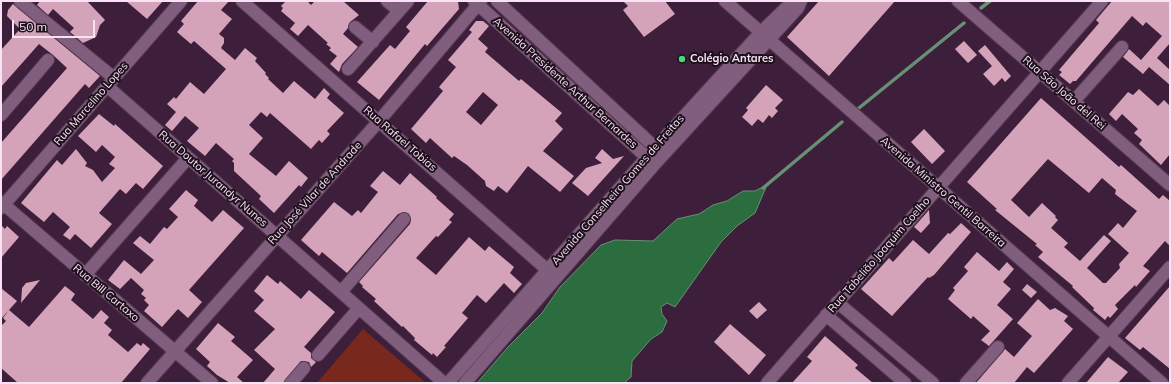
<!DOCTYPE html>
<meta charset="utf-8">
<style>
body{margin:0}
#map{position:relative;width:1171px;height:384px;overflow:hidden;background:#3e1f3b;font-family:Mulish,sans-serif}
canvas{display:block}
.frame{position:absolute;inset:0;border:2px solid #f8e3f5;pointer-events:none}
.scale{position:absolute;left:12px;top:20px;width:83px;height:18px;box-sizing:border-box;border:2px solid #f8e3f5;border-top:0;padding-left:5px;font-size:12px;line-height:14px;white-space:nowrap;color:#f8e3f5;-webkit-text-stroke:3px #1d0f1b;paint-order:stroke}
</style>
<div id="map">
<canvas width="1171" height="384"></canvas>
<div class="frame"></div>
<div class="scale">50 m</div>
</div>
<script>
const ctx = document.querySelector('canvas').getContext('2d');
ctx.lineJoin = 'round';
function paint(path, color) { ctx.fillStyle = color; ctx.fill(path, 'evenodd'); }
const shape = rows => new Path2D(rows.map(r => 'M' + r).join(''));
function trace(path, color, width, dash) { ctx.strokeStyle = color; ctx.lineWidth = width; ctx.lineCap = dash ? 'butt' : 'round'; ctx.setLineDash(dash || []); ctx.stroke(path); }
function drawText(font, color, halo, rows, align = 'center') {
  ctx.font = font + ' Mulish,sans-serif'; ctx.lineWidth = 4; ctx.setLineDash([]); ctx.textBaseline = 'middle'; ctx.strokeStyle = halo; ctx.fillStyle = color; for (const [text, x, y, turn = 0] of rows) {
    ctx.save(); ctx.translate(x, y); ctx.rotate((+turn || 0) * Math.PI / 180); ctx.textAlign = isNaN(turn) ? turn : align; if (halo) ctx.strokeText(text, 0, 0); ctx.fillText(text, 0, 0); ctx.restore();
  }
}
paint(shape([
 [363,329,426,383,317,383]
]), '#78281d');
const water = shape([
 [767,185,755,213,737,226,721,242,675,307,667,303,661,307,662,314,667,321,662,332,651,339,632,361,631,377,624,383,477,383,508,347,542,313,560,287,601,245,615,240,653,241,677,219,699,214,713,205,727,201,743,191,755,191,767,185]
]);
paint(water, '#2b6d3e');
trace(water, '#689075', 1);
trace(shape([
 [981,8,990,1],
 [859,108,964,23],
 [763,188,842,122]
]), '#689075', 3.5);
paint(shape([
 [40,1,87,1,105,20,100,25,96,37,83,43,70,32,74,28,53,9,48,15,37,5],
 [126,1,163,1,147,19],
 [198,1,229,1,221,10,232,19,219,34,224,38,224,43,221,48,235,60,245,48,257,58,255,61,266,73,265,74,269,78,268,79,283,93,294,81,315,99,324,88,330,94,327,98,344,113,327,131,330,134,322,143,319,140,311,149,270,113,267,117,261,112,249,125,263,138,249,154,276,176,289,161,308,178,301,187,299,185,274,213,259,199,261,196,234,171,234,163,232,161,234,159,216,143,205,156,187,141,199,128,185,116,172,131,165,125,176,112,167,104,174,97,176,99,190,82,204,94,226,69,194,41,191,44,177,32,184,24,181,21],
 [286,1,307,1,311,5,315,1,343,1,359,15,350,22,348,28,343,34,358,47,342,64,339,72,330,64,337,56,329,50,331,48,326,44,328,43,308,25,298,36,290,29,295,23,281,11,283,8,281,6],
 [428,1,458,1,459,9,427,46,425,44,379,100,357,82,390,45,395,49,410,31,406,27],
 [623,1,665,1,675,14,644,37,623,10,628,6],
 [819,1,895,1,829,76,787,37],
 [1112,1,1170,1,1170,43,1157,58,1170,70,1170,85,1149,67,1143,74,1123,57,1129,49,1141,60,1162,36,1146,22,1143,26,1132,16,1076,81,1073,81,1070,84,1059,75,1062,72,1059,70,1099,23,1096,20],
 [13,4,100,76,89,88,85,84,1,180,1,143,67,68,53,55,39,44,1,87,1,50,20,29,7,16,8,10],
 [476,21,483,21,489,26,478,39,488,48,485,52,519,81,521,79,562,113,555,121,563,129,543,151,574,176,560,192,528,166,507,193,498,186,494,191,486,186,485,181,467,165,454,156,452,158,430,138,426,143,411,129,443,91,439,87,456,67,448,60,472,32,469,30],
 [483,92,498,105,481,125,466,112],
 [964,41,977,55,968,63,955,49],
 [985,45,1011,76,1005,82,1002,78,994,86,983,74,992,66,978,51],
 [766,85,783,100,775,108,778,111,772,118,769,115,763,123,758,119,752,126,742,117,748,110,746,108],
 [1139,89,1158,106,1164,100,1170,106,1170,154,1161,165,1139,144,1142,140,1134,133,1138,129,1122,114,1116,121,1109,114,1128,92,1133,95],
 [1041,98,1119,167,1121,165,1159,199,1163,195,1170,201,1170,246,1165,241,1143,266,1150,271,1136,287,1135,285,1115,305,1118,309,1110,318,1108,316,1105,320,1093,310,1094,308,1072,287,1073,286,1038,257,1043,252,1035,245,1037,244,995,210,997,209,967,182],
 [1048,159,1089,193,1102,178,1116,190,1115,194,1137,211,1123,228,1118,223,1108,234,1129,253,1119,264,1120,268,1106,283,1103,283,1087,268,1111,241,1104,235,1080,261,1064,247,1068,243,1051,228,1058,220,1055,217,1056,216,1042,203,1029,217,1011,200],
 [99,114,114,126,115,124,163,166,143,189,136,183,126,194,120,189,99,213,112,224,91,248,75,234,70,240,63,235,70,227,53,212,44,222,21,203,57,160,62,165,76,149,87,163,85,166,93,170,102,182,115,168,109,164,115,157,102,145,96,152,78,136],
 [924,129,945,151,932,164,911,142],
 [602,149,613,159,624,156,588,196,572,183,586,168,602,163,595,158],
 [383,171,400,185,410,173,437,197,436,198,454,214,449,220,452,222,438,237,436,236,416,258,436,275,469,237,485,251,489,246,514,267,510,273,522,284,514,293,504,283,486,303,477,295,462,313,468,318,444,346,446,347,437,357,433,353,432,355,414,340,415,338,403,326,402,327,374,301,376,299,362,287,363,286,359,282,410,224,411,220,409,214,405,212,398,214,347,273,322,252,319,256,301,240,334,202,352,216,358,210,361,213,378,192,370,186],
 [186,190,198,200,194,206,212,222,223,210,244,228,189,290,202,302,188,318,178,309,162,327,144,311,149,305,144,300,146,298,141,294,144,290,131,278,120,289,108,280,124,260,141,274,154,260,133,243,140,236,150,244,164,227,167,229,178,217,169,209],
 [929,210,930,223,921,233,914,227],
 [961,223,971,232,934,275,929,278,928,277,892,316,861,289,889,258,893,262,913,240,929,254,948,233,950,234],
 [1,225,5,229,7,226,19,237,1,258],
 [977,252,999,271,1007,262,1014,269,1003,282,1011,289,997,305,1013,319,989,346,981,340,990,331,973,316,971,319,948,299,955,290,953,288,968,271,964,267],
 [267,275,278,284,280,281,301,299,309,290,335,312,304,347,311,353,311,358,316,362,311,367,309,362,301,361,283,383,263,383,275,369,254,350,275,329,254,311,264,300,254,291],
 [40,280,21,303,22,288,26,283],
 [1027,284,1037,292,1031,298,1022,290],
 [65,286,75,294,71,300,93,319,101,310,109,317,104,323,112,330,108,335,128,352,137,343,141,346,143,343,150,349,121,383,18,383,1,368,1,326,6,321,3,318,9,310,29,327],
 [1170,286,1170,369,1143,347,1140,350,1125,338],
 [1,288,17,301,1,319],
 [1038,299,1050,310,1055,308,1068,316,1064,321,1073,329,1034,373,1027,367,1014,383,976,383,1005,349,1014,357,1032,336,1017,323],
 [759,302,767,310,757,319,749,311],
 [218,323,235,337,231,341,253,360,237,377,244,383,230,383,217,375,207,366,210,362,196,349],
 [730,324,766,355,749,375,714,342],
 [825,336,858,365,855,368,873,383,792,383,812,361,807,357],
 [1108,357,1128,372,1118,383,1086,383]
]), '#d4a3b9');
const minor = shape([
 [20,1,114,78],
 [242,1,553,275],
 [387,1,399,11],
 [474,1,653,163],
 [497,1,661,153],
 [725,1,1162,383],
 [958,1,1170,185],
 [355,27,373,42],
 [348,69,408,1],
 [107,86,444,383],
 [1074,101,1122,47],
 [1,115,48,60],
 [1,202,212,383],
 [1,208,181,1],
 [85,275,188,158],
 [341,292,404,219],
 [837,302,933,383],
 [826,315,905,383],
 [318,355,359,308],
 [147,383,379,121,481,1],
 [291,383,304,368],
 [448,383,655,148,761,32,793,1],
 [465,383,655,164,798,8,801,1],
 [767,383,1102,1],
 [966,383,998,347],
 [1068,383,1170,267]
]);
trace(minor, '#573c55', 14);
trace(minor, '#815e7d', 12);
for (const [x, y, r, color] of [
 [682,59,4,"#4ad778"]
]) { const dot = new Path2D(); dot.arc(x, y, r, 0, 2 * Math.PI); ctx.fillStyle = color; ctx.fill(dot); trace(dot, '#1d0f1b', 1.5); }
drawText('bold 11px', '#f8e3f5', '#1d0f1b', [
 ["Colégio Antares",690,59]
], 'left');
drawText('11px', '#f8e3f5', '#1d0f1b', [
 ["Avenida Presidente Arthur Bernardes",565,83,42],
 ["Rua São João del Rei",1064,93,41],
 ["Rua Marcelino Lopes",91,104,-49],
 ["Rua Rafael Tobias",400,139,41],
 ["Rua Doutor Jurandyr Nunes",213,179,41],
 ["Avenida Conselheiro Gomes de Freitas",618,190,-49],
 ["Avenida Ministro Gentil Barreira",943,192,41],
 ["Rua José Vilar de Andrade",315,193,-48],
 ["Rua Tabelião Joaquim Coelho",879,255,-49],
 ["Rua Bill Cartaxo",106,293,40]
]);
</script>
